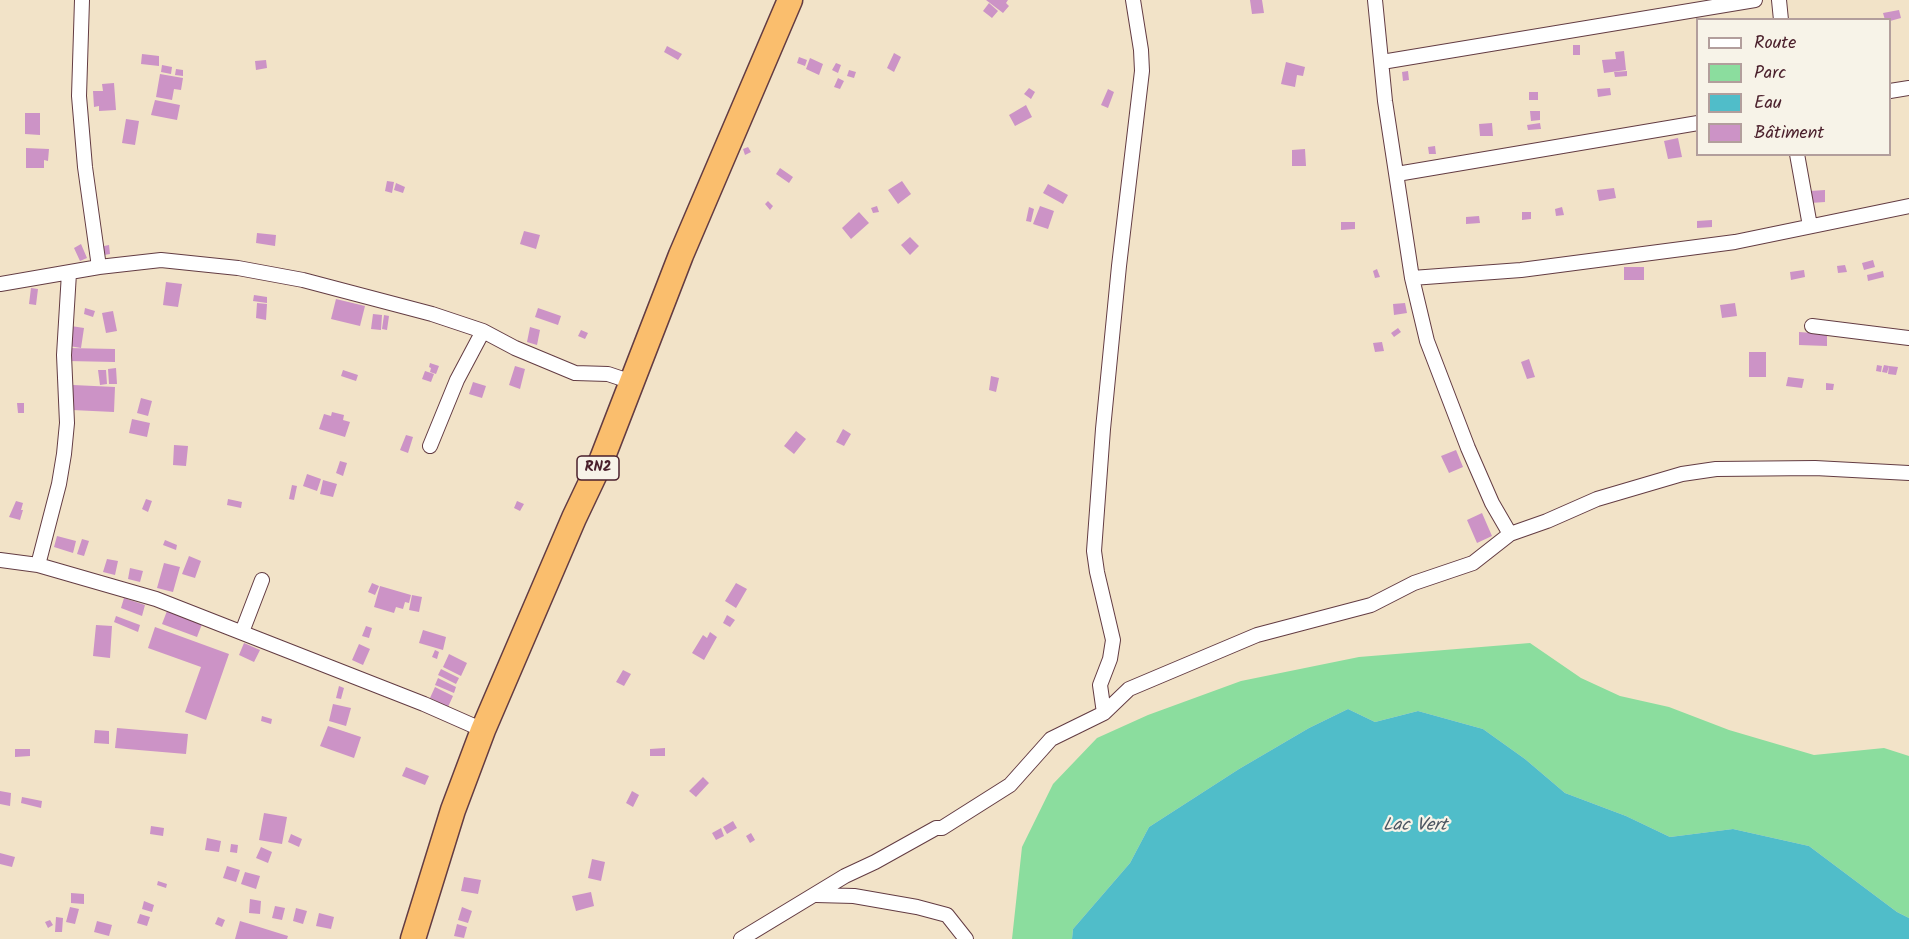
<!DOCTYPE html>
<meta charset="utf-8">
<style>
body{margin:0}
#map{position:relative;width:1909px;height:939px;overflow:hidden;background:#f2e3c8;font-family:Kalam,sans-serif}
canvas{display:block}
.legend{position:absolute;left:1696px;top:18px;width:195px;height:138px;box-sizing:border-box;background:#f7f3e8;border:2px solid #b29e9c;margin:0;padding:8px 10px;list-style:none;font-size:18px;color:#4a1f2b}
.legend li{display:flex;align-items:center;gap:12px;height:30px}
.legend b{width:30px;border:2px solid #b29e9c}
</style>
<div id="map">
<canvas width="1909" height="939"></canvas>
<ul class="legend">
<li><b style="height:8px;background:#fff"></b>Route</li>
<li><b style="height:16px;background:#8bdd9e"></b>Parc</li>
<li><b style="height:16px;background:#50bdc9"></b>Eau</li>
<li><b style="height:16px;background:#cc93c6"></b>Bâtiment</li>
</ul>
</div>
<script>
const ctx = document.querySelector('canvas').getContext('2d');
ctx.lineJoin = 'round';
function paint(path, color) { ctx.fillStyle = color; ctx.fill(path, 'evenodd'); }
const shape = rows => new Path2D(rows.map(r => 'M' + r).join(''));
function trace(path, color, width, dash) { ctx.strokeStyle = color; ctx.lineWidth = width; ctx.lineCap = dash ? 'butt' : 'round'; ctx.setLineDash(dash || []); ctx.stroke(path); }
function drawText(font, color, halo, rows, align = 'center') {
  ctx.font = font + ' Kalam,sans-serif'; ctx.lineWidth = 4.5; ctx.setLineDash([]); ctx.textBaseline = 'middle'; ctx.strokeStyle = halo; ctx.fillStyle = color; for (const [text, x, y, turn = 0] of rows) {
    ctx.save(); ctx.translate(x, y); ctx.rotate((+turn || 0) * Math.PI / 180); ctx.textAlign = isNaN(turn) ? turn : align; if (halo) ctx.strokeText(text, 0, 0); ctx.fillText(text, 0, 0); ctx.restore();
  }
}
paint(shape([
 [1530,643,1581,678,1620,696,1669,707,1729,730,1814,755,1884,748,1909,756,1909,918,1897,912,1809,846,1733,829,1670,837,1626,816,1565,793,1525,759,1483,729,1418,711,1375,722,1348,709,1309,728,1239,769,1149,827,1130,863,1073,929,1072,939,1012,939,1022,847,1053,784,1097,738,1148,715,1241,681,1359,657]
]), '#8bdd9e');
paint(shape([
 [1348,709,1375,722,1418,711,1483,729,1525,759,1565,793,1626,816,1670,837,1733,829,1809,846,1897,912,1909,918,1909,939,1072,939,1073,929,1130,863,1149,827,1239,769,1309,728]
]), '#50bdc9');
paint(shape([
 [986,0,1008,0,1006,3,1009,6,1003,13],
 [1250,0,1262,0,1264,13,1252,14],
 [989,3,998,11,992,18,983,11],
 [1899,10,1901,18,1890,21,1890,20,1885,20,1883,13],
 [1573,45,1580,45,1580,55,1573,55],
 [667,46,682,54,678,60,664,52],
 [1624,51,1626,70,1604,73,1602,60,1616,59,1615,52],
 [894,53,901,57,894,72,887,68],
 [142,54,159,56,159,66,141,64],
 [799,57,807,60,805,66,797,63],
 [810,58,823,64,819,75,806,69],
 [266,60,267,68,256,70,255,61],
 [1286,62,1305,67,1303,76,1297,75,1295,87,1281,84],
 [836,63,841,65,838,73,832,70],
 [162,65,172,67,171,74,161,72],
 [176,69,183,70,183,76,175,75],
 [849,70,856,72,854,78,847,76],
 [1408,71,1409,80,1403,81,1402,72],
 [1627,71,1627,76,1615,77,1614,72],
 [160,74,183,78,181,90,174,89,172,100,156,97],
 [838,78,844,81,840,89,834,87],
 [114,83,116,110,99,111,99,106,94,107,93,91,103,91,102,84],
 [1029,88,1035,92,1031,99,1024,94],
 [1610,88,1611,95,1598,97,1597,89],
 [1108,89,1114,92,1108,108,1101,105],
 [1529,92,1538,92,1538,100,1529,100],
 [155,100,180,105,177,120,151,115],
 [1026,105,1032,117,1015,126,1009,115],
 [1530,111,1540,111,1540,120,1531,121],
 [25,113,40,113,40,135,25,134],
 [126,119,139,121,135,145,122,143],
 [1492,123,1493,136,1480,136,1479,124],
 [1540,123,1541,129,1528,130,1527,125],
 [1678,138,1682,157,1668,159,1664,141],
 [1435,146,1436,154,1429,154,1428,147],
 [748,147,751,152,745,155,743,149],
 [26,148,49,149,48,161,44,160,44,168,26,168],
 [1305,149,1306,166,1292,166,1292,150],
 [780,168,793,177,789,183,776,174],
 [387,181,394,182,392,193,385,191],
 [902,181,911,194,898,204,888,190],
 [396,183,405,187,403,193,394,190],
 [1048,184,1068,195,1063,204,1043,193],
 [1614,188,1616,198,1599,201,1597,190],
 [1825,190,1825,202,1810,203,1810,191],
 [768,201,773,206,770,210,765,204],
 [877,206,879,212,873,213,871,208],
 [1040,206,1054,211,1048,229,1033,224],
 [1029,207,1034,209,1031,222,1026,221],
 [1562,207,1564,215,1556,216,1555,209],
 [859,212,869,223,851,239,842,228],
 [1522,212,1531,212,1531,219,1522,220],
 [1479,216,1480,223,1466,224,1466,217],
 [1712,220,1712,227,1697,228,1697,221],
 [1341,222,1355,222,1355,229,1341,230],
 [524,231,540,235,536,249,520,244],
 [257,233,276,235,275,246,256,243],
 [910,237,919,246,910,255,901,245],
 [81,244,87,258,80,261,74,248],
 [109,245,110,254,104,255,104,246],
 [1873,260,1875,267,1864,270,1862,263],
 [1845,265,1847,272,1838,273,1837,266],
 [1624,267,1644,267,1644,280,1624,280],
 [1377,269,1380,277,1375,278,1373,271],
 [1804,270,1805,277,1791,280,1790,272],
 [1883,271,1884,277,1868,281,1867,275],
 [166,282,182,284,178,307,163,305],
 [31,288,38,289,36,305,29,304],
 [254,295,267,297,267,303,253,301],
 [336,299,365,306,360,326,331,319],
 [257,303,267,304,266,320,256,318],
 [1405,303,1407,313,1394,315,1393,304],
 [1735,303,1737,316,1722,318,1720,305],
 [85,308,95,311,93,317,84,314],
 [538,308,561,316,558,325,535,317],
 [113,311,117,331,106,333,102,313],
 [373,314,382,315,381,330,371,329],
 [384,315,389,316,387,330,382,329],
 [71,326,84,328,81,348,69,346],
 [530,327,540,330,537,345,527,342],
 [1398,328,1401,332,1394,337,1391,333],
 [581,330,588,333,585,339,578,336],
 [1799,332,1827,334,1827,346,1799,345],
 [1382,342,1384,351,1375,352,1373,343],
 [68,348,115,349,115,362,68,361],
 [1749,352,1766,352,1766,377,1749,377],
 [1529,359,1535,377,1527,379,1521,362],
 [430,363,439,366,436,374,430,372,431,368,429,367],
 [1877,365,1882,366,1881,372,1876,371],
 [1884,365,1889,366,1887,373,1882,372],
 [515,366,525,369,520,389,509,385],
 [1889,366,1898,367,1896,375,1888,374],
 [116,368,117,384,109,384,108,369],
 [98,370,106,370,107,384,100,385],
 [343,370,358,375,356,381,341,376],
 [425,371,434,374,431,382,422,379],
 [991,376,999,378,996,392,989,390],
 [1788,377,1804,379,1802,388,1786,386],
 [473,382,486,386,482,398,469,394],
 [1826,383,1834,384,1833,390,1826,390],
 [73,385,115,387,114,412,72,410],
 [141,398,152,401,148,416,137,413],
 [17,403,24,403,24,413,18,413],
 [332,412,344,415,343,420,350,422,345,437,319,429,324,414,331,416],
 [132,419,150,423,147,437,129,433],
 [843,429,851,434,844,446,836,442],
 [796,431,806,439,794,454,784,446],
 [406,435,413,437,408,453,400,450],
 [174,445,188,446,186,466,173,465],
 [1456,450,1463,467,1449,473,1441,456],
 [340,461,347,463,343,476,336,473],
 [307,474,321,479,317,491,303,486],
 [323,480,337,484,333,497,320,494],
 [292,485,297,486,294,500,289,499],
 [146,499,152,501,148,512,142,509],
 [228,499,242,502,241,508,227,505],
 [16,501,23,503,21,510,23,510,20,520,9,517],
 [517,501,524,504,520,511,514,508],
 [1482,513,1492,536,1477,543,1467,520],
 [57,536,76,541,73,553,54,547],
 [82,539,89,541,84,556,77,554],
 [165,540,177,545,176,550,163,545],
 [189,556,201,561,195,578,182,574],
 [107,559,118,561,115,575,103,572],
 [164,563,180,567,173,592,157,588],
 [130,568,143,571,140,582,128,579],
 [372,583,379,586,375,595,368,592],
 [736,583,747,589,736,608,725,601],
 [380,586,411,595,409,603,405,602,403,609,396,607,394,613,374,607],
 [412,595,422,597,419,612,409,610],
 [124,598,145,605,142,616,121,608],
 [167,611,202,624,197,637,162,624],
 [727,615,735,620,730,627,723,623],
 [116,616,140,625,138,632,114,622],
 [96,625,112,626,110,658,93,656],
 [366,626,372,628,369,638,362,636],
 [155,627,229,654,206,720,185,712,201,667,148,648],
 [423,630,446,637,443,650,419,643],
 [710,632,717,637,704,660,692,653,703,635,707,638],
 [244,643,260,650,254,662,239,655],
 [359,644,370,649,363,665,352,660],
 [435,650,439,652,437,659,432,657],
 [449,654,467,663,461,676,443,667],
 [441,669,459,678,456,684,438,675],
 [623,670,631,674,624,686,616,682],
 [438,678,456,687,454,693,435,685],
 [339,686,344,688,341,699,336,698],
 [435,687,453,696,448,707,430,698],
 [333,704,351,708,346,726,329,721],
 [262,716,272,719,271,724,261,721],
 [328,726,361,737,354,758,320,746],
 [117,728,188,734,186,754,115,748],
 [95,730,109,731,109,744,94,743],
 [665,748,665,756,650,756,650,749],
 [15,749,30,749,30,756,15,757],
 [406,767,429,776,425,785,402,776],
 [703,777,709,783,696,797,689,791],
 [0,791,11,793,10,806,0,804],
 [632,791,639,795,633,807,626,803],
 [22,797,42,801,41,808,21,803],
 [264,813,287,817,282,844,259,840],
 [733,821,737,828,727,834,723,827],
 [151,826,164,828,163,836,150,834],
 [721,828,724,836,716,840,712,833],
 [751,833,755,840,750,843,746,836],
 [291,834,302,839,299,847,288,842],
 [207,838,221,841,219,852,205,850],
 [231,844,238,845,237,853,230,852],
 [261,847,272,852,268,863,256,858],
 [0,853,15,857,12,867,0,864],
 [592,859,605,862,601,881,588,878],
 [227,866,240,870,236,882,223,878],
 [245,872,260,876,256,889,241,884],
 [464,877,481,880,478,894,461,891],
 [158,881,167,884,166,888,157,885],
 [591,892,594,906,576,911,572,896],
 [71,893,84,894,84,904,71,903],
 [250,899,261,901,260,914,249,913],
 [144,901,154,905,152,912,142,909],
 [275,906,285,908,282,920,272,918],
 [70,907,79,909,75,924,66,922],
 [462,907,472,911,468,923,458,920],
 [296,908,307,911,303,924,293,921],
 [319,913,334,917,331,929,316,926],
 [140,914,150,917,147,926,137,923],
 [56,917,63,918,62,932,55,932],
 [218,917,225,920,222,927,215,924],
 [50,920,53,925,48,928,45,922],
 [97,921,112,925,109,936,94,932],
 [240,921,288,936,287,939,235,939],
 [457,924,467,927,464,938,454,936]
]), '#cc93c6');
const street = shape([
 [82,0,79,96,85,167,99,267],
 [1375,0,1385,101,1412,278,1427,341,1468,448,1492,503,1510,534],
 [1779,0,1781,20],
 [1382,62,1755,0],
 [1890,91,1909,88],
 [1797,154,1810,226],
 [1397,174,1698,123],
 [1412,278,1521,270,1735,242,1909,206],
 [0,284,99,267,161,260,238,268,303,280,432,314,483,331,515,348,575,373,608,374,632,382],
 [1812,326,1909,338],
 [430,446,457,380,483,331],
 [0,560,38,565,156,599,424,704,483,730],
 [38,565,59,484,64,454,67,423,64,355,69,273],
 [242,632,262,580],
 [1104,713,1100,685,1110,659,1113,640,1097,572,1094,551,1103,429,1119,266,1142,71,1141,50,1133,0],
 [816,895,854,896,917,907,947,915,966,939],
 [741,939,845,876,875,862,936,828,942,828,1010,785,1051,739,1104,713,1129,689,1257,635,1371,605,1414,583,1473,563,1510,534,1547,521,1597,499,1682,474,1716,469,1815,468,1909,473]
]);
const highway = shape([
 [413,939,453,810,483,730,574,518,602,459,681,255,790,0]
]);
trace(street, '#633c43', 16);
trace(highway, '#633c43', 27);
trace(street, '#fff', 14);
trace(highway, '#fabe6d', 24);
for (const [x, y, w] of [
 [598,468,42]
]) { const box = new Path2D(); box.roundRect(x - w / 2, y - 12, w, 24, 4.5); ctx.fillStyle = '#f7f3e8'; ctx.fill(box); trace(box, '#4a1f2b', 1.5); }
drawText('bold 15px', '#4a1f2b', null, [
 ["RN2",598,468]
]);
drawText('italic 18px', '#4c5662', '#f7f3e8', [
 ["Lac Vert",1415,827]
]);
</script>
